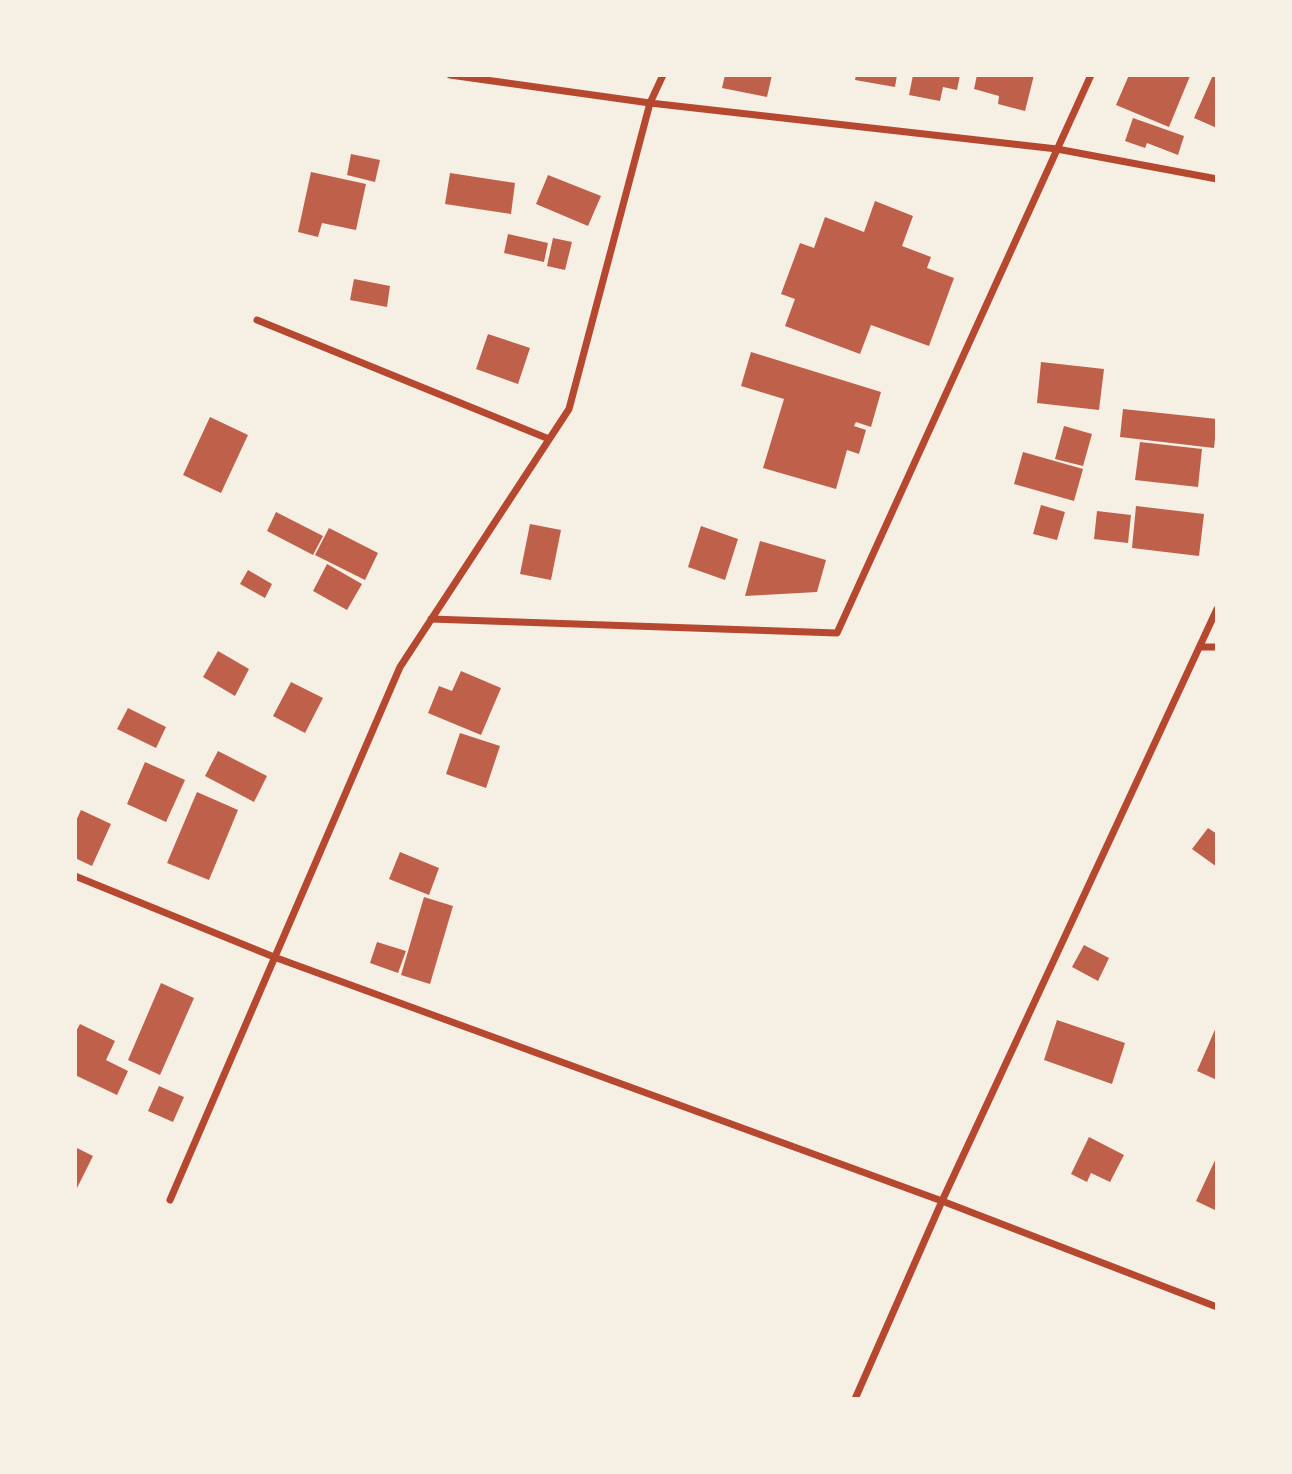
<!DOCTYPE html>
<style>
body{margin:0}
#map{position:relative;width:1292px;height:1474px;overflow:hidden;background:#f6efe4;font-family:Inter,sans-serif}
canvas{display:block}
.frame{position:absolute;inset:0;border:77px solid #f6efe4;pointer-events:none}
</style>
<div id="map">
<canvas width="1292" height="1474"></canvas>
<div class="frame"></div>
</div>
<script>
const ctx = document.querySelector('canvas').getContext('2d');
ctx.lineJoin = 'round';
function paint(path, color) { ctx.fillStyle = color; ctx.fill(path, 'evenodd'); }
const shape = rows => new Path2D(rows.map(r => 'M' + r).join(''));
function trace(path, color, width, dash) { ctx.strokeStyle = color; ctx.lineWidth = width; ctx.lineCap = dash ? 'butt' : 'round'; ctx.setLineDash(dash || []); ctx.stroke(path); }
paint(shape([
 [725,75,772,75,767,97,722,88],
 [856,75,897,75,895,87,855,80],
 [913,75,960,75,957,90,943,87,940,101,909,95],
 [977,75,1034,75,1025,111,998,104,999,96,974,89],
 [1129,75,1190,76,1169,127,1116,105],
 [1213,75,1217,75,1217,128,1194,118],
 [1133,118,1184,136,1178,155,1147,143,1145,148,1125,141],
 [351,154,380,160,375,182,347,175],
 [311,172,366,184,356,230,322,223,318,237,298,232],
 [450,173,515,183,511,214,445,204],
 [548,175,601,196,588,226,536,204],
 [875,201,913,216,902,246,931,257,927,268,954,278,929,346,871,325,860,354,785,326,795,299,781,294,800,243,814,248,825,217,864,232],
 [508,234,548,243,544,262,504,253],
 [553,238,572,242,565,270,547,266],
 [354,279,390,286,387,307,350,300],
 [488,334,530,348,518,384,476,369],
 [751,352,881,392,871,427,856,422,854,426,866,430,859,454,847,450,836,489,763,468,784,399,741,386],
 [1041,362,1104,369,1099,410,1037,403],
 [1123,409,1217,419,1214,448,1120,437],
 [210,417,248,435,221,493,183,475],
 [1064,426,1092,434,1083,466,1055,459],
 [1140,442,1202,449,1198,487,1135,480],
 [1023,452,1083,469,1074,501,1014,484],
 [1041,505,1065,512,1057,540,1033,534],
 [1136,506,1204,514,1199,556,1132,548],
 [1097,511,1131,515,1128,543,1094,539],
 [276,512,323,536,313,555,267,531],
 [530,524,561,530,551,580,520,574],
 [701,526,738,539,725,580,688,567],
 [329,528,378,553,365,580,315,555],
 [760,541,826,560,817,592,745,596],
 [327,564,362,584,347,610,313,591],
 [248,570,272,584,265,598,240,584],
 [218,651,249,669,235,696,203,677],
 [461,671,501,688,481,735,428,713,439,686,452,691],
 [291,682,323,698,305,733,273,716],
 [128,708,166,727,156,748,117,729],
 [460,733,500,746,486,788,446,774],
 [218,751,267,776,254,802,205,776],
 [145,762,185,780,166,822,127,804],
 [197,792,238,810,209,880,167,863],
 [81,810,111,824,92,866,75,858,75,823],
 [1208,828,1217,834,1217,867,1192,849],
 [400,852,439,868,429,895,389,879],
 [424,897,453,906,430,984,401,975],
 [377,942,406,951,398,973,370,963],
 [1084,945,1109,958,1098,981,1072,967],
 [161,983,194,998,160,1075,128,1060],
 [1057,1020,1125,1043,1112,1084,1044,1060],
 [80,1024,115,1041,106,1060,128,1071,117,1095,75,1075,75,1033],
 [1217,1025,1217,1080,1197,1071],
 [159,1086,184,1097,173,1122,148,1111],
 [1089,1137,1124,1155,1110,1182,1091,1173,1087,1182,1071,1174],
 [75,1147,93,1156,75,1192],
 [1217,1156,1217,1211,1196,1201]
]), '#bf614a');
trace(shape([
 [450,75,650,103,1057,149,1217,179],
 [257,320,549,439],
 [431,619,837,633,1091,75],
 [1200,647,1217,647],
 [75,876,274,957,942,1201,1217,1307],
 [170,1200,400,667,569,409,650,103,663,75],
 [855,1399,942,1201,1217,609]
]), '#b5482f', 7);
</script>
